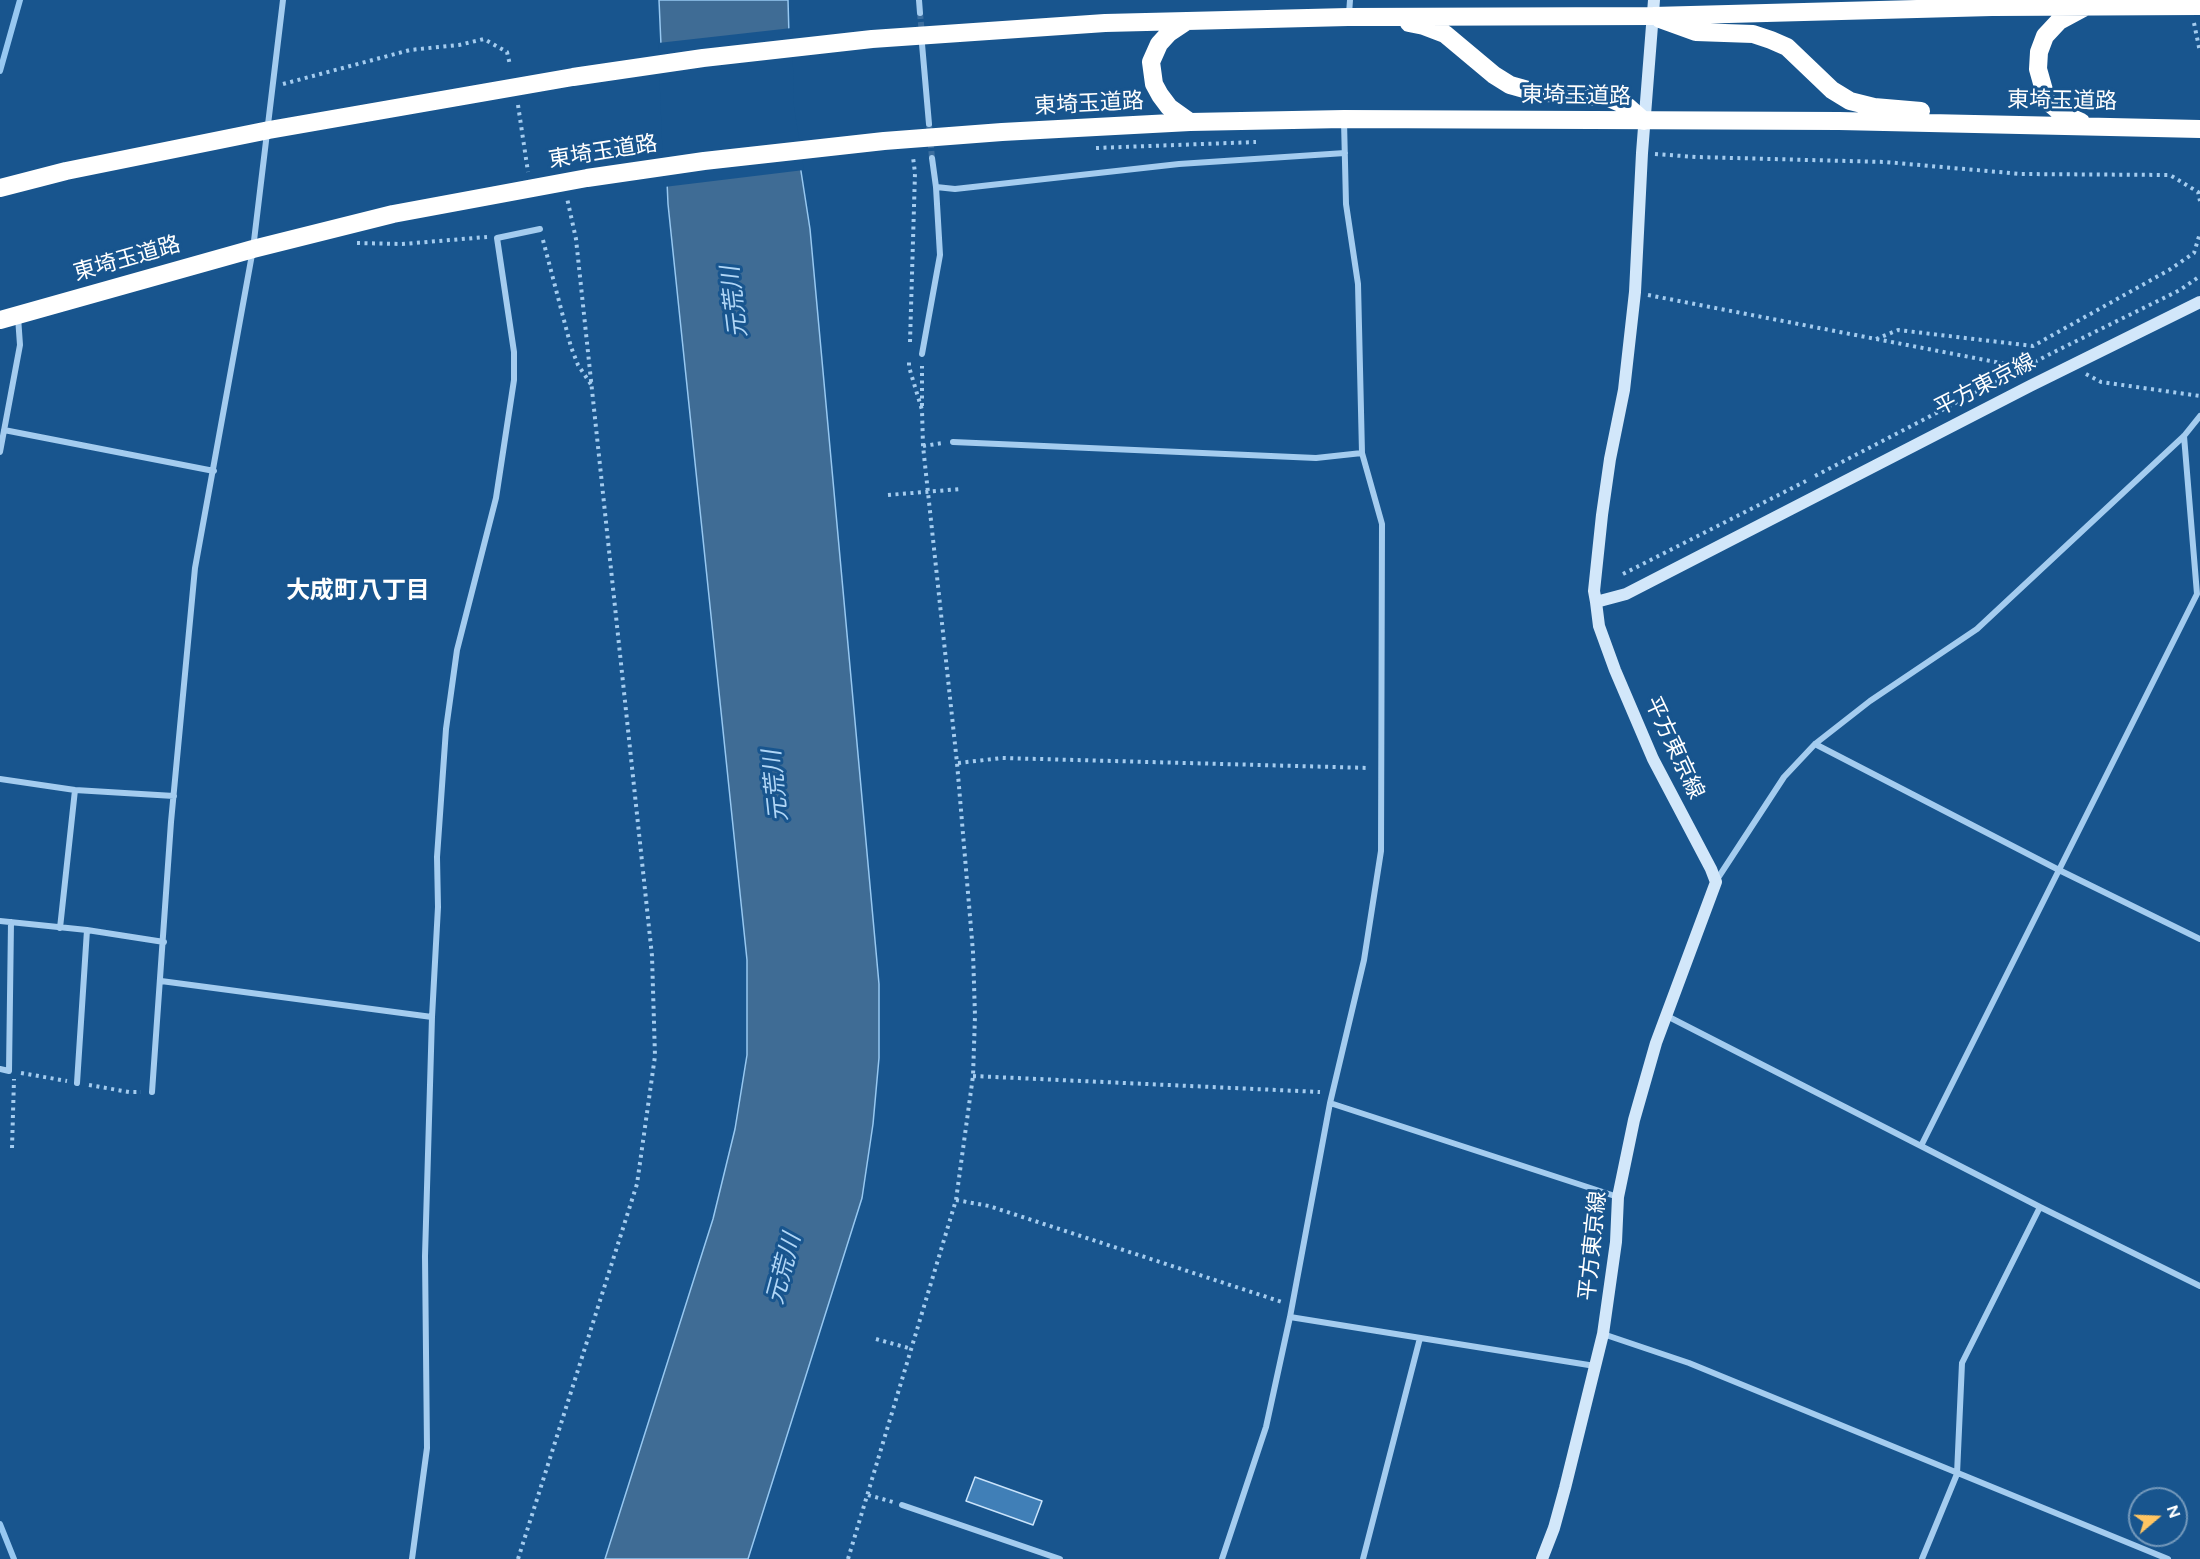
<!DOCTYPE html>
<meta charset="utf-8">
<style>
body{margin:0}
#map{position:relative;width:2200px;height:1559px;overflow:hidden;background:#18558e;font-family:Figtree,sans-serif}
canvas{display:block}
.north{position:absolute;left:2128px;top:1487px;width:60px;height:60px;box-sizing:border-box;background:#18558e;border:2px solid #7499bb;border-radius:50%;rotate:71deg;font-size:16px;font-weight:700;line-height:24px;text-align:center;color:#fff}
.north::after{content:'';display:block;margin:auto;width:21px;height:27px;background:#ffc562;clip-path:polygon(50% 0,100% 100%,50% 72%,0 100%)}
</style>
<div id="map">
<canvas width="2200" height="1559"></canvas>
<div class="north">N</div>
</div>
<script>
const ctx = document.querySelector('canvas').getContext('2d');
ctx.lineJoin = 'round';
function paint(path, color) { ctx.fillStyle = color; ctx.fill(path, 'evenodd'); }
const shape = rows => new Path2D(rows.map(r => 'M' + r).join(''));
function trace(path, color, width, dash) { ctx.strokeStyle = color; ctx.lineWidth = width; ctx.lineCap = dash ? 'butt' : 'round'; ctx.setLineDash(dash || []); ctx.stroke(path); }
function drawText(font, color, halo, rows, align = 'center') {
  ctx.font = font + ' Figtree,"Noto Sans JP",sans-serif'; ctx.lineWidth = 6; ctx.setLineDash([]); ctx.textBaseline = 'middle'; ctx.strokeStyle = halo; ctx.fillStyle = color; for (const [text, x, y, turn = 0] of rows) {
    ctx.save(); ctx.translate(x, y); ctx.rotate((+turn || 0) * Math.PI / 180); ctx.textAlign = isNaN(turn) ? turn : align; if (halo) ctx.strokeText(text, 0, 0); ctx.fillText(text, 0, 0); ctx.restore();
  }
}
const water = shape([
 [659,0,788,0,791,107,810,229,879,984,879,1058,873,1124,862,1198,748,1559,605,1559,713,1219,735,1129,747,1055,747,960,668,204,659,0]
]);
paint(water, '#3f6c95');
trace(water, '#97c8f1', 1.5);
paint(shape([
 [792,28,794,107,804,170,664,187,658,43]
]), '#18558e');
trace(shape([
 [0,71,20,0],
 [0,1524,14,1559]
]), '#97c8f1', 6);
const building = shape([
 [975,1477,1042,1501,1033,1525,966,1501,975,1477]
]);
paint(building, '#407fb7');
trace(building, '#cae4fb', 1.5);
trace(shape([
 [920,13,922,34],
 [929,124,932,158]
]), '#3b6e9f', 6, [6, 3]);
trace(shape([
 [2194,23,2200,52],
 [283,84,410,50,459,45,484,39,507,52,510,65],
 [518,105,528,172],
 [1096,148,1256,142],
 [1655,154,1696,157,1885,162,2021,174,2170,175,2198,192,2200,201],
 [543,240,571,347,578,365,592,386],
 [357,243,402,244,487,237],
 [1648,295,2011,365,2020,370],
 [1876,339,1898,330,2033,346,2169,270,2194,253,2200,233],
 [910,342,915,173,913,157],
 [2086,374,2101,382,2200,396],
 [922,406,922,366],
 [923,446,943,443],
 [1815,476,2052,353,2180,290,2200,276],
 [888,495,960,489],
 [1623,574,1806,481],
 [958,763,1002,758,1370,768],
 [21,1073,67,1081],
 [973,1076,1320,1092],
 [89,1085,129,1092,141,1092],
 [12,1148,14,1079],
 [956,1200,989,1206,1282,1302],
 [876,1339,912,1349],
 [868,1495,893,1502],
 [518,1559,637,1184,655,1056,652,956,576,239,567,198],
 [848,1559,956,1200,973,1076,975,1016,973,952,957,763,923,446,922,410,909,367,909,358]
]), '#a4ccef', 4, [3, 4.5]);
trace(shape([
 [919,0,920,13],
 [1349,14,1350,0],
 [922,44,929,124],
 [932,158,936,187,955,189,1179,164,1345,153],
 [922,354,940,255,936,187],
 [4,430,214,471],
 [953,442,1316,458,1362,453],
 [0,452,20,345,18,317],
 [1815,744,2059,870,2200,939],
 [0,779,75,790,174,796],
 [1716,881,1784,777,1815,744,1870,701,1977,629,2184,436,2200,416],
 [0,921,87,930,164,942],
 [60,928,75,790],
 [161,981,432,1017],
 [1667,1016,1921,1146],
 [0,1069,9,1071,11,922],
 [77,1083,87,930],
 [152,1092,171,822,195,568,253,249,283,0],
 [1330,1103,1618,1197],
 [2040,1207,2200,1286],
 [1290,1317,1595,1366],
 [1603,1334,1689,1363,2168,1559],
 [902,1505,1060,1559],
 [412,1559,427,1448,425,1256,432,1017,438,907,437,857,446,729,457,650,496,498,514,380,514,352,497,238,540,229],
 [1222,1559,1266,1427,1290,1317,1330,1103,1364,960,1381,851,1382,524,1362,453,1358,284,1346,204,1344,121],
 [1363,1559,1420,1338],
 [1922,1559,1957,1474,1962,1363,2040,1207,1921,1146,2197,594,2184,436]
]), '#a4ccef', 6);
trace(shape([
 [1596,602,1594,591,1602,515,1610,459,1624,390,1635,292,1642,153,1654,0],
 [1542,1559,1554,1528,1565,1488,1603,1334,1616,1242,1618,1197,1634,1120,1656,1043,1716,882,1711,869,1653,759,1615,670,1599,626,1596,602,1626,594,2030,386,2200,302]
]), '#d2e7fa', 12);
trace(shape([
 [1660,19,1696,32,1753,34,1771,40,1787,47,1832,90,1850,101,1874,107,1921,111],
 [1187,21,1169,33,1159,44,1151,62,1154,84,1160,95,1169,107,1190,122],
 [1409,23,1424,26,1445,34,1494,75,1510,85,1535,92,1609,98,1627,106,1644,121],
 [2081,122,2061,113,2047,101,2038,69,2039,52,2045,36,2059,21,2085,7],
 [0,188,66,171,269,130,573,77,703,58,872,39,1105,23,1187,21,1348,17,1653,16,1992,7,2200,6],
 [0,320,253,249,393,214,587,178,704,161,884,141,1002,132,1190,122,1344,119,1839,121,2200,129]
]), '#fff', 18);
drawText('22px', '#fff', '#18558e', [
 ["東埼玉道路",1576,96,1],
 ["東埼玉道路",2062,101,1],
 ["東埼玉道路",1089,104,-3],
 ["東埼玉道路",603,152,-9],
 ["東埼玉道路",127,259,-16],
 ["平方東京線",1985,385,-27],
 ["平方東京線",1674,748,65],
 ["平方東京線",1593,1246,-84]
]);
drawText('italic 24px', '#b0d6f6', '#18558e', [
 ["元荒川",735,302,-97],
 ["元荒川",776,786,-96],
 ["元荒川",784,1269,-75]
]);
drawText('bold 24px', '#fff', '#18558e', [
 ["大成町八丁目",358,591]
]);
</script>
